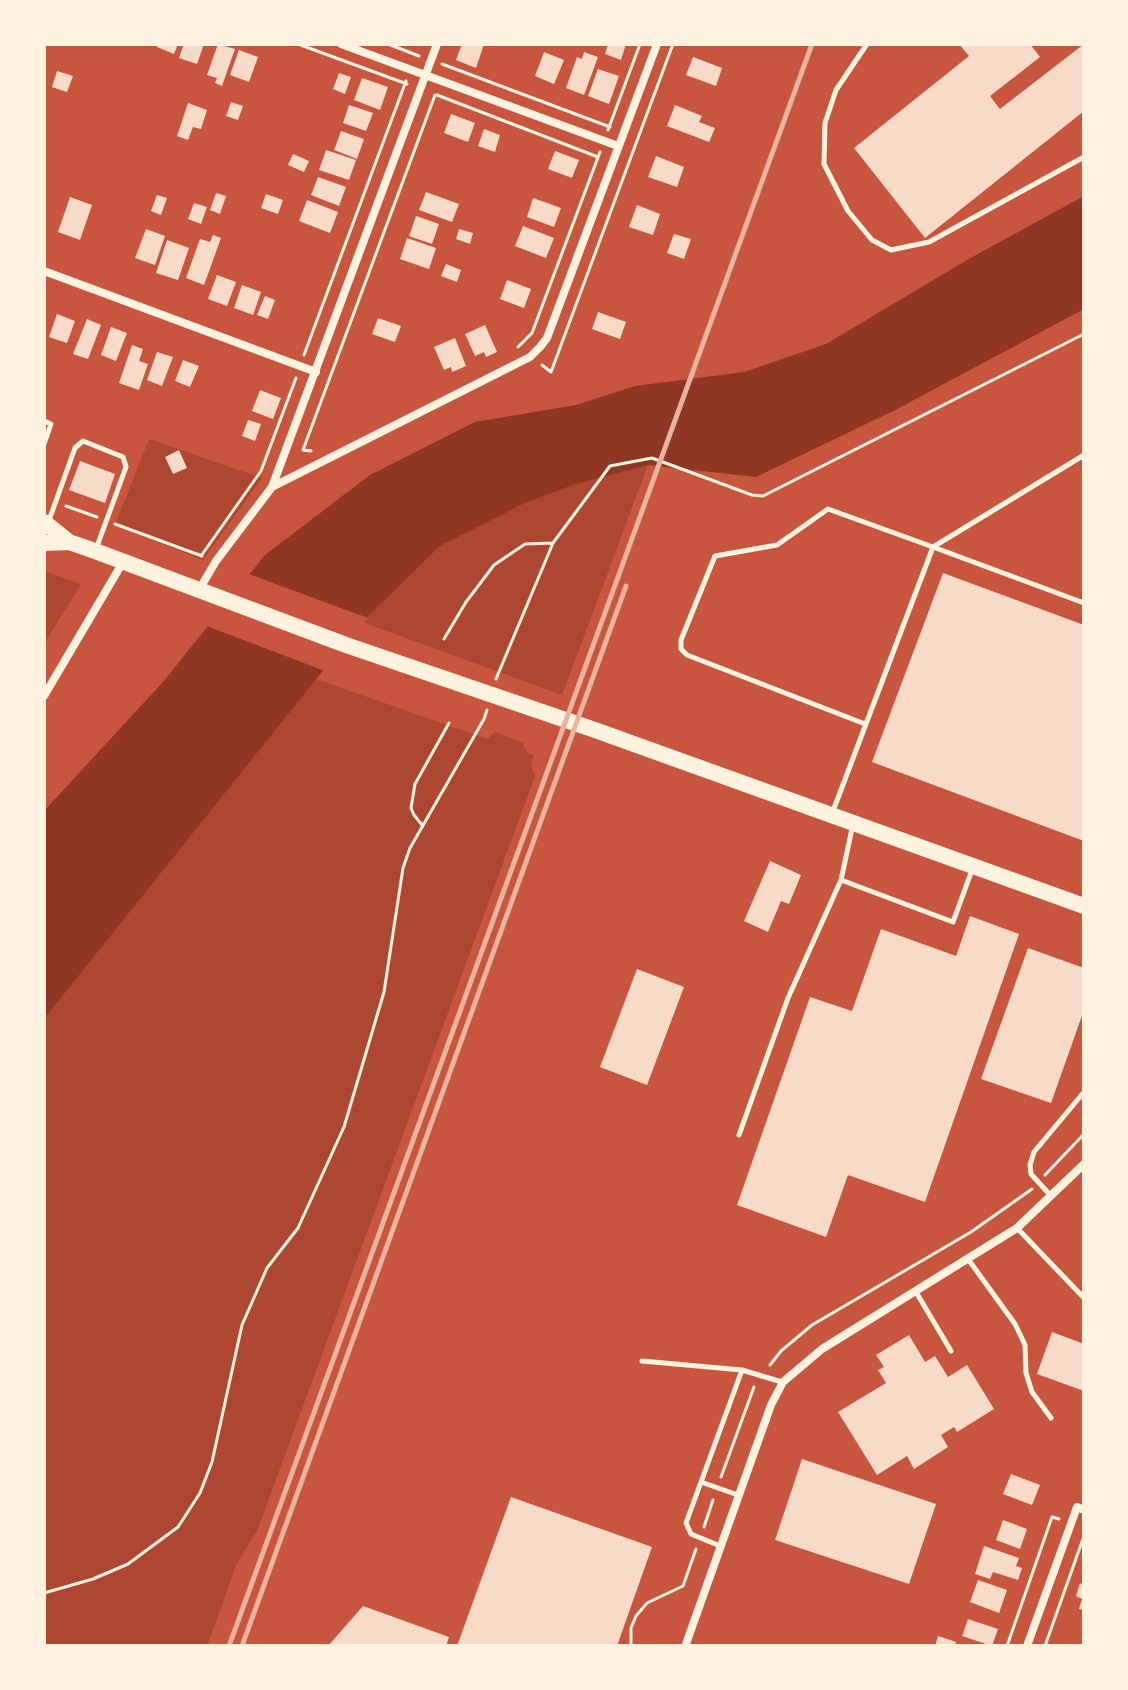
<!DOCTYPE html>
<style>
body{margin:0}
#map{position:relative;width:1128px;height:1690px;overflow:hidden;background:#c8553d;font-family:Overpass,sans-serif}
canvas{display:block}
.frame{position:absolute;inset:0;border:46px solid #fff3e0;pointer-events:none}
</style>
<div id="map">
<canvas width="1128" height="1690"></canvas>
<div class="frame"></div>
</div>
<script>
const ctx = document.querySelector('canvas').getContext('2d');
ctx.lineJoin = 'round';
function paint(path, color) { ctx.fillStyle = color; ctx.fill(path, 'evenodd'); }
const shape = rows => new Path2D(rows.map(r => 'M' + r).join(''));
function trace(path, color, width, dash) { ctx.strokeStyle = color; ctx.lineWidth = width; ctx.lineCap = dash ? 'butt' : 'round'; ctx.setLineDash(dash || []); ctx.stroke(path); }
paint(shape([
 [149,439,262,478,203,560,115,525],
 [648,465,562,695,362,622,440,546,523,504,573,485],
 [44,571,81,584,44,644],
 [316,679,487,739,495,732,523,743,527,753,534,755,531,764,535,776,257,1531,237,1563,207,1646,44,1646,44,1019]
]), '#ae4732');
paint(shape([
 [1084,196,1084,309,897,409,756,477,648,465,573,485,523,504,440,546,362,622,44,1019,44,811,163,682,265,555,370,475,475,422,576,405,635,386,744,372,826,344,967,260]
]), '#8f3625');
paint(shape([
 [246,573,368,618,325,671,204,625]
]), '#c8553d');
paint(shape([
 [158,44,178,44,174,54,157,47],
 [184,44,204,44,197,64,179,58],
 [218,44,235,49,222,86,215,83,217,78,207,75],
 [462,44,484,44,476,68,456,60],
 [608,44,626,44,621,60,605,54],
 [959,44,1030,44,1040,57,990,96,1000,109,1084,44,1084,111,925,238,854,148,969,56],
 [239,50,258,57,249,82,230,75],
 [544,52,564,60,554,84,535,76],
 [584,52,598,57,584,95,566,88,577,57,582,59],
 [693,57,722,68,716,86,686,75],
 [598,69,619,76,609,104,588,96],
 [57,71,73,76,67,92,52,87],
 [339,73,351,77,345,94,333,89],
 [362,78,388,87,380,110,354,100],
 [231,102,243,106,238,120,226,116],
 [188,103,207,110,201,129,193,127,188,140,177,136],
 [349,105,373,113,366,131,343,123],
 [675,105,702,116,699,122,715,128,709,142,667,126],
 [451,114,475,123,468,142,444,133],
 [484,129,500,135,495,152,478,146],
 [341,131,364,139,357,159,334,150],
 [326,150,356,160,349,180,319,170],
 [555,151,579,160,572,178,548,169],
 [293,154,309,161,304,172,288,165],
 [656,156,684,167,677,187,648,177],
 [318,177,346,187,339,206,311,195],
 [426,192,459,204,452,222,419,210],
 [216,193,226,196,220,214,210,210],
 [266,194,283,200,278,214,261,208],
 [157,195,167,198,161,215,151,211],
 [70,197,92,205,80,240,58,232],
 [533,198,561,208,554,227,527,217],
 [307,200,338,212,330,233,299,221],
 [194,203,207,207,201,224,188,219],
 [637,205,660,214,653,235,629,227],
 [416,216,439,224,432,244,409,236],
 [523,226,554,238,546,258,515,246],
 [146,229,165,236,155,265,135,258],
 [459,229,473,233,470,244,456,239],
 [674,234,691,239,684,259,667,253],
 [213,235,221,238,204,285,186,278,200,239,210,242],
 [407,238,436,248,429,269,400,259],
 [167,240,189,248,178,280,156,273],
 [446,264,461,270,457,282,441,276],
 [217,275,236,282,227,306,208,299],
 [507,280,531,289,524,308,500,299],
 [242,285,261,292,253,315,234,308],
 [265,296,275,300,268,319,257,315],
 [598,312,626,322,620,339,592,329],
 [57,314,75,321,67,343,49,337],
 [378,318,401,326,395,342,372,334],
 [87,319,101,325,88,359,73,354],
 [485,325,497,352,486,357,484,352,475,356,465,334],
 [111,327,127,333,116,361,101,355],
 [455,338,466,366,452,372,451,367,444,370,434,347],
 [132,345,143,349,139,361,148,364,139,390,119,383],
 [157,352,173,357,162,386,147,380],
 [183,360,199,366,190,387,175,381],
 [260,390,281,398,273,419,252,411],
 [248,420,261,424,255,441,242,436],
 [179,450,187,468,173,474,165,457],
 [80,461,115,474,105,503,69,490],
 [943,573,1084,625,1084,841,872,762],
 [770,861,801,875,789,904,781,901,768,932,744,921],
 [970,916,1019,934,925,1202,848,1175,826,1237,737,1205,810,997,852,1011,881,929,956,956],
 [1028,948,1084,968,1084,1010,1051,1103,981,1079],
 [637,969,684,987,647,1085,600,1067],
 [1052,1332,1084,1344,1084,1391,1037,1374],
 [909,1335,925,1362,935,1356,948,1377,967,1365,994,1409,957,1432,954,1427,941,1435,948,1447,914,1469,907,1456,877,1475,838,1412,886,1383,878,1370,884,1367,876,1355],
 [802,1459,936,1504,909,1584,775,1540],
 [1011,1474,1040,1485,1032,1505,1003,1494],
 [511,1497,652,1547,617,1646,457,1646],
 [1003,1520,1027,1529,1020,1549,996,1540],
 [984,1546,1019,1558,1016,1566,1022,1568,1018,1580,993,1572,990,1579,975,1574],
 [978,1580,1007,1590,999,1613,970,1602],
 [1080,1583,1084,1585,1084,1610,1079,1609,1082,1599,1076,1596],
 [363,1606,449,1637,446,1646,328,1646],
 [968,1619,998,1629,992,1646,962,1636],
 [938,1636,956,1642,955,1646,935,1646]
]), '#f7dbc8');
trace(shape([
 [298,44,407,84],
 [388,44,419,56],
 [442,64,610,127],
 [437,95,598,157],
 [608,130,640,44],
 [518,347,532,333,600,152],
 [304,355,406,81],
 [542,365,551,372,673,44],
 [311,451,303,450,435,95],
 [66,506,97,517],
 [115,524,202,556],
 [201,556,261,471,296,378],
 [444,639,466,602,494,565,525,544,553,543],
 [496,679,553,543,610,466,652,458,752,495,763,496,1084,334],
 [423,826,414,815,411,808,415,784,449,723],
 [1045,1175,1084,1134],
 [770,1365,781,1351,812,1325,971,1232,1032,1189],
 [721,1477,754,1387],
 [704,1527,713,1500],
 [44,1593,93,1579,128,1564,178,1527,200,1493,212,1462,242,1325,267,1268,298,1228,344,1127,384,992,403,868,410,848,484,719,487,710],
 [631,1646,631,1628,636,1616,647,1603,683,1586,696,1549],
 [1007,1646,1052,1517,1059,1519],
 [1045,1646,1084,1536]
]), '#fff3e0', 3);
trace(shape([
 [867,44,836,90,825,123,824,164,848,211,872,240,891,250,929,242,1084,157],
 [44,421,51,424,44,444],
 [48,523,75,448,83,441,123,457,126,467,96,549],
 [865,724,687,655,681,649,681,640,715,556,777,545,828,509,933,547,1084,455],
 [833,811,933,547,1084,603],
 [841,880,953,922,972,870],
 [739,1135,788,998,841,880,853,824],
 [1051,1196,1031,1174,1030,1165,1034,1152,1084,1092],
 [1017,1228,1084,1298],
 [968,1259,1015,1324,1025,1345,1026,1373,1032,1392,1051,1418],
 [916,1292,951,1351],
 [642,1361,742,1370,782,1382],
 [701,1482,738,1495],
 [720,1546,691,1534,686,1523,742,1370]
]), '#fff3e0', 5);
trace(shape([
 [341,44,618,146],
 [44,271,316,372],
 [272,487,530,357,540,347,547,338,657,44],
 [199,590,216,561,272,487,437,44],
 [44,696,123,562],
 [686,1644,771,1405,783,1382,822,1349,1017,1228,1084,1164],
 [1027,1646,1077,1507,1084,1510]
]), '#fff3e0', 8);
trace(shape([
 [44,522,69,542],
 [44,543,69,542,95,551,346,645,595,730,1084,906]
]), '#fff3e0', 16);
trace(shape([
 [229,1646,812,44],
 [242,1646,626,586]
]), '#e9b49f', 5);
</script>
